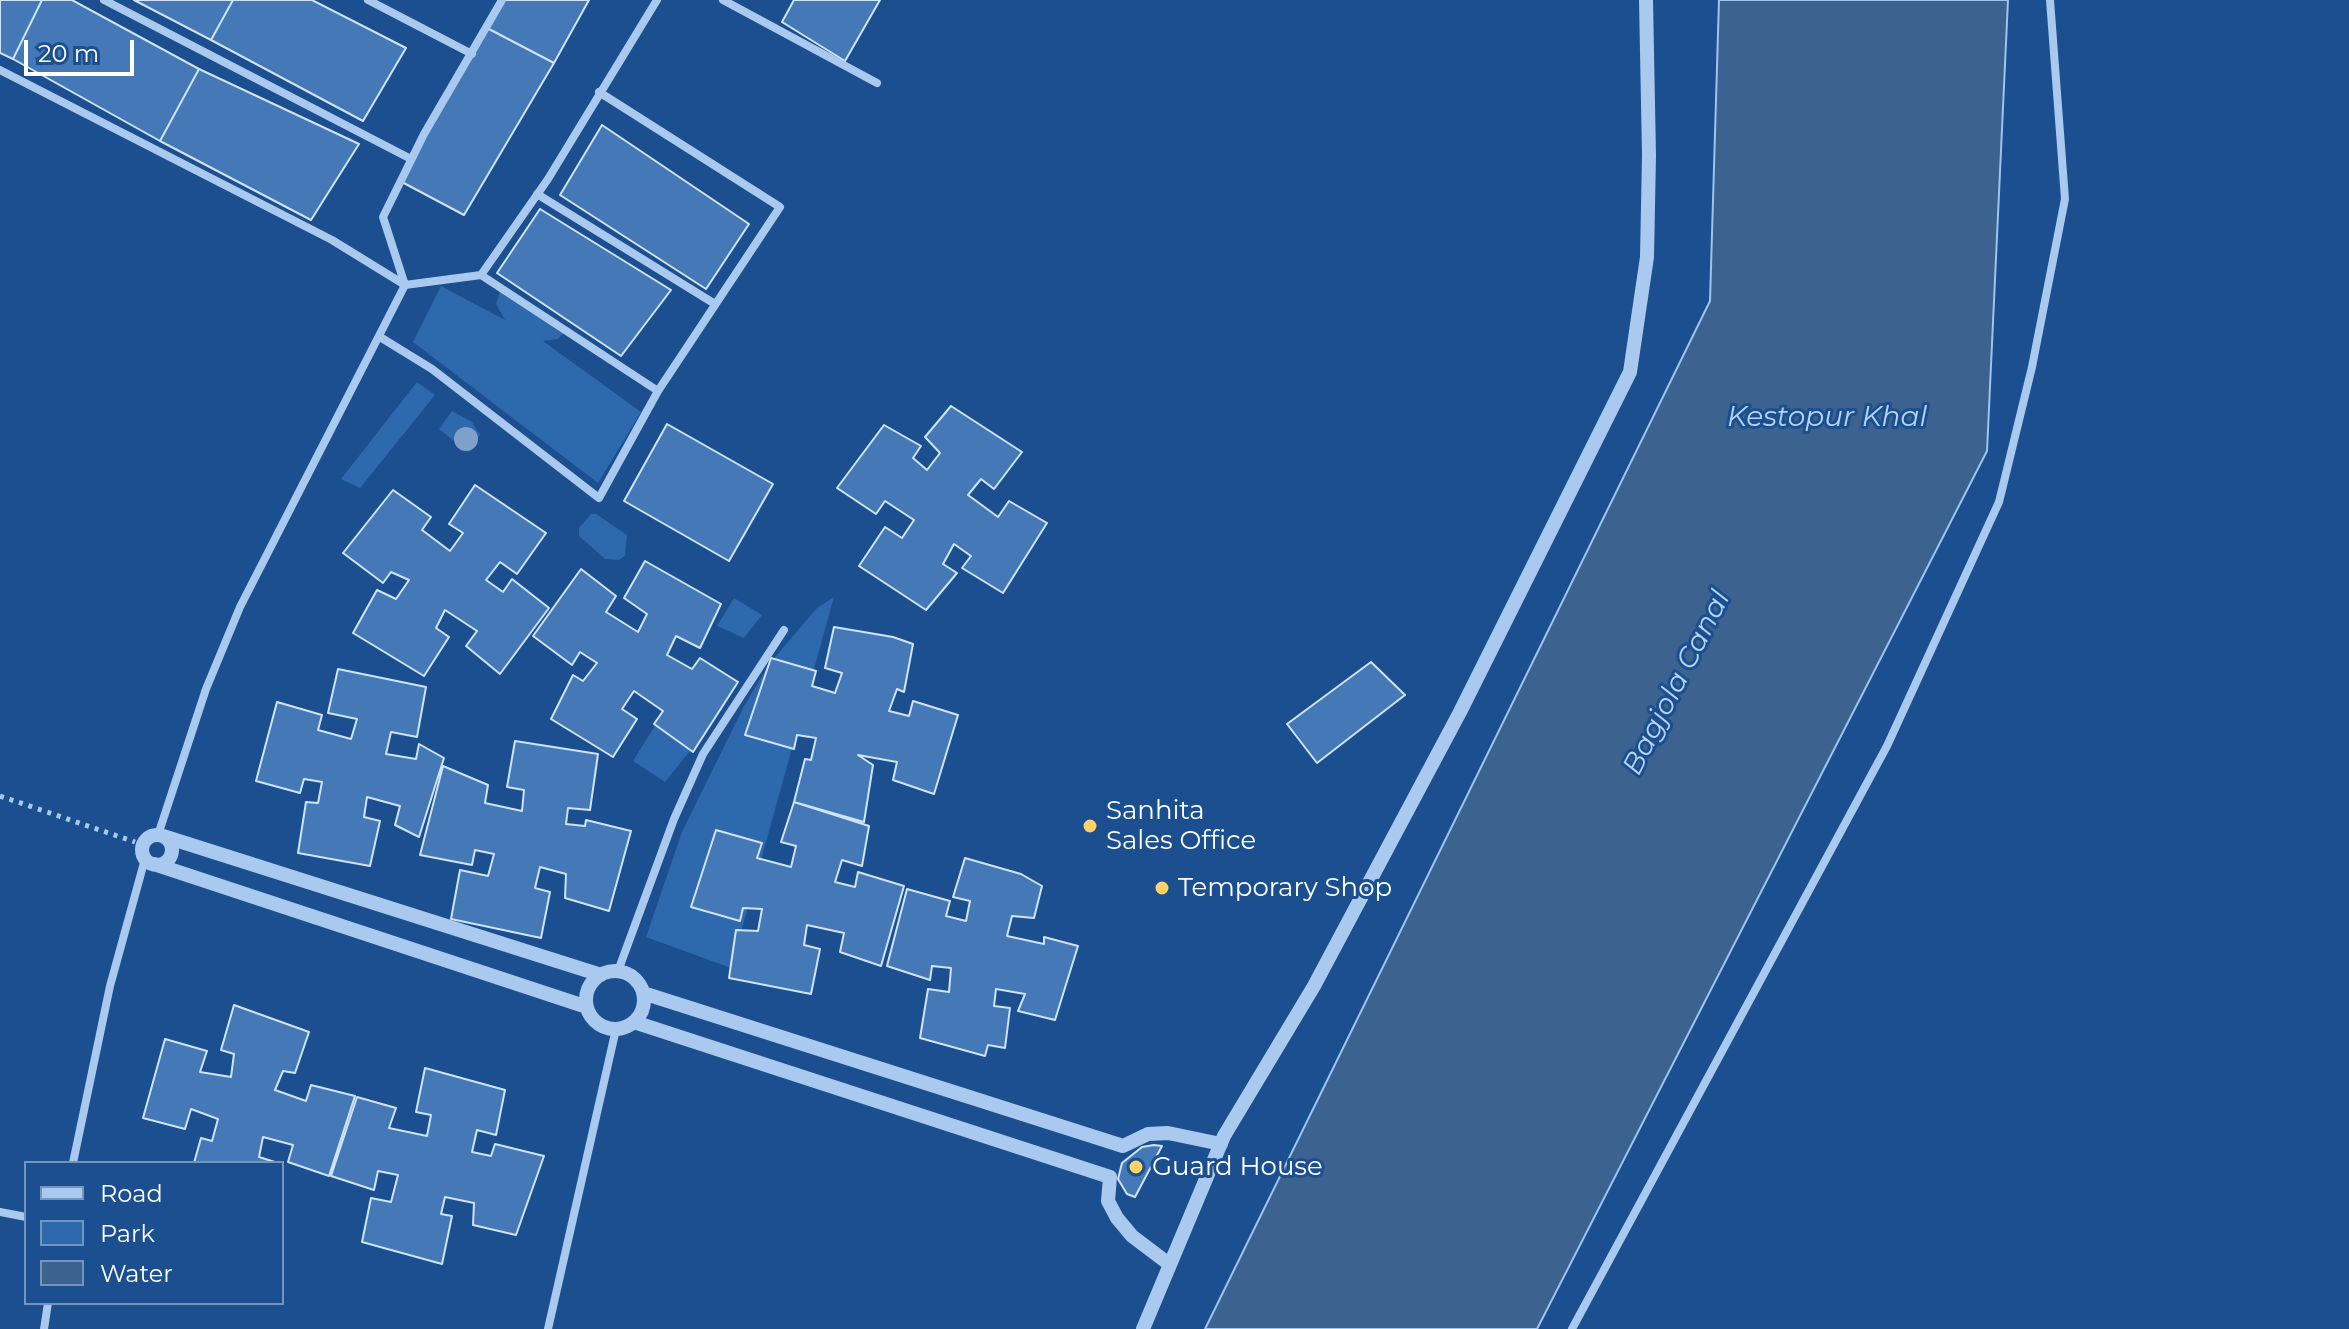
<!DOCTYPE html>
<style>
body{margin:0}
#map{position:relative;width:2349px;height:1329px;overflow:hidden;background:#1b4f8f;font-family:Montserrat,sans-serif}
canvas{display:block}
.legend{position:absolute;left:24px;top:1161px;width:260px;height:144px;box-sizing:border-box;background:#1b4f8f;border:2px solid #7695bc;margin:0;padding:10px 14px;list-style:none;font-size:24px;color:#fff}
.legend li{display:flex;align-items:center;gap:16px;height:40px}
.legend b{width:40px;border:2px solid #7695bc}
.scale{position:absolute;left:24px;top:40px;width:110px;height:36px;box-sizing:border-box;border:4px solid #fff;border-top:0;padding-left:10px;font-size:24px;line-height:28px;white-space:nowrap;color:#fff;-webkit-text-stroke:6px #1b4f8f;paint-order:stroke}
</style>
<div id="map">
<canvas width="2349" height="1329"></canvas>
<ul class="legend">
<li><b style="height:10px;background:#a9c9ee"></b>Road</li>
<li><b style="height:22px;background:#2e69ad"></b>Park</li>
<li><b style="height:22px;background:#3c6290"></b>Water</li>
</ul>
<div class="scale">20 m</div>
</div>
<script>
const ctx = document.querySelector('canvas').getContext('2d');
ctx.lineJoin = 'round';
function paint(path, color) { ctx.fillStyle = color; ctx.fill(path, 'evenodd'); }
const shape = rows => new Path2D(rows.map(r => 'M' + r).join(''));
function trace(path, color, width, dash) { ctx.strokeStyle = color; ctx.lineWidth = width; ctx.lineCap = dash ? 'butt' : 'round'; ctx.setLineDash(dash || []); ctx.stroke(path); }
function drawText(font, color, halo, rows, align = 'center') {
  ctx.font = font + ' Montserrat,sans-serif'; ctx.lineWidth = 6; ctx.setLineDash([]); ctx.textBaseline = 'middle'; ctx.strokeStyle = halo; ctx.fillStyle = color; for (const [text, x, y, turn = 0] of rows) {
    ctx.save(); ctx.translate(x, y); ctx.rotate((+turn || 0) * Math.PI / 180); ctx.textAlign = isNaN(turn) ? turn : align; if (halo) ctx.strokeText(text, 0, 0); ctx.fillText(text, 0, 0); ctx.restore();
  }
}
paint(shape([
 [441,286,505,320,496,304,501,288,566,331,558,339,543,341,641,412,598,483,413,342],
 [417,382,435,395,360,488,341,479],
 [452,411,472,422,480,435,468,452,439,429],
 [591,514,596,514,627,535,625,556,619,560,605,559,579,536,579,528],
 [834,597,731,968,646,937,682,832,744,706,770,663,817,608],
 [734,598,762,615,744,638,717,626],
 [656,724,690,751,665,782,633,761]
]), '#2e69ad');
const water = shape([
 [1719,0,2008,0,1987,451,1537,1329,1205,1329,1710,301,1719,0]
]);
paint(water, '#3c6290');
trace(water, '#9cc4f0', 2);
const building = shape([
 [0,0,42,0,13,59,0,53,0,0],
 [42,0,72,0,199,69,160,141,13,59,42,0],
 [134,0,233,0,211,40,134,0],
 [233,0,312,0,406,48,363,121,211,40,233,0],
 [504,0,589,0,554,63,487,28,504,0],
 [794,0,880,0,845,61,782,22,794,0],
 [487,28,554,63,464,215,400,181,487,28],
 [199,69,359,144,311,220,160,141,199,69],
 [602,125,749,224,706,289,560,195,602,125],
 [540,209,671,290,621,356,497,273,540,209],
 [951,406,1022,452,994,489,981,479,968,495,998,517,1009,501,1047,523,1003,593,962,568,971,556,954,544,943,564,957,573,926,610,859,566,885,527,902,538,914,520,885,501,876,514,837,488,884,425,921,446,913,458,927,470,940,453,925,437,951,406],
 [667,424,773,484,729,561,624,501,667,424],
 [475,485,546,533,517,574,500,562,486,580,503,592,512,579,549,608,500,674,466,646,477,631,445,610,436,628,449,637,424,676,353,633,377,590,396,599,409,580,391,572,383,583,343,553,393,490,431,517,422,530,450,551,463,533,449,524,475,485],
 [645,561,721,604,700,648,676,636,667,655,692,669,700,658,738,682,693,752,654,724,663,711,634,691,622,709,637,719,613,757,551,719,573,675,583,681,597,663,580,652,572,665,533,636,581,569,616,596,606,612,638,632,647,614,624,598,645,561],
 [834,627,893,637,913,644,904,692,897,689,889,711,909,716,913,701,958,715,934,794,893,780,897,762,858,755,873,765,864,822,794,802,805,759,811,760,816,738,797,735,794,749,745,735,771,658,816,671,812,686,835,693,842,673,825,668,834,627],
 [1371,662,1405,695,1317,763,1287,724,1371,662],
 [338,669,426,687,417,737,391,732,386,754,416,759,419,744,444,758,419,837,395,825,400,806,367,797,364,817,380,821,370,866,298,853,306,802,318,803,322,782,304,779,300,793,256,781,277,702,322,715,318,730,351,739,357,719,328,713,338,669],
 [515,741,598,754,590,810,568,808,566,824,585,826,586,820,631,831,609,911,565,898,566,874,540,867,535,888,550,892,541,938,451,919,460,870,488,876,494,854,475,850,472,865,420,855,443,766,488,785,485,803,522,811,524,790,507,787,515,741],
 [794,802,869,826,862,866,842,860,835,882,855,887,858,872,904,886,881,966,840,952,844,933,807,925,804,945,820,949,811,994,729,978,736,930,758,931,762,909,743,908,740,921,691,907,716,830,762,843,757,858,791,867,796,846,781,842,794,802],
 [965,858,1021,874,1042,886,1034,918,1012,916,1007,936,1044,944,1044,937,1078,946,1055,1020,1018,1011,1025,994,996,989,994,1006,1010,1008,1005,1048,988,1045,985,1056,920,1038,928,989,949,992,951,968,932,966,930,980,887,966,907,889,950,901,946,916,966,921,970,901,953,897,965,858],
 [234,1005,309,1032,295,1073,283,1071,275,1090,306,1101,311,1085,355,1096,329,1176,288,1162,293,1145,263,1137,259,1157,278,1163,194,1163,201,1138,212,1141,218,1119,191,1109,185,1129,143,1118,165,1039,207,1051,200,1072,231,1077,234,1054,221,1050,234,1005],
 [425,1068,505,1090,496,1135,477,1130,472,1152,491,1156,495,1144,544,1156,516,1235,473,1225,474,1203,445,1197,441,1214,452,1216,442,1264,362,1242,371,1198,391,1202,398,1175,378,1171,374,1190,331,1176,357,1097,396,1108,389,1128,427,1136,431,1115,416,1112,425,1068],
 [1154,1145,1162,1146,1135,1197,1127,1194,1118,1179,1122,1163,1142,1147,1154,1145]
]);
paint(building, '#4478b7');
trace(building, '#cfe3fa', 2);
trace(shape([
 [0,796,135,842]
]), '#a9c9ee', 5, [4, 6]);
trace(shape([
 [104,0,411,159],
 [368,0,472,54],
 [657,0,548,179,481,275,658,391],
 [723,0,877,83],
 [0,70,332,240,405,285,481,275],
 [537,194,715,304],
 [380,337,432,369,599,498,658,391,780,207,599,92],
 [158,835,206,689,240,607,405,285,383,217,424,134,502,0],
 [618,971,674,819,703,754,784,630],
 [73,1163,110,986,145,859],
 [0,1212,26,1217],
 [44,1329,48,1303],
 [548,1329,616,1029],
 [1572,1329,1887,746,1999,502,2032,367,2065,199,2050,0]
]), '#a9c9ee', 8);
trace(shape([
 '142 850a15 15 0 1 1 30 0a15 15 0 1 1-30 0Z',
 [163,836,601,975],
 [154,864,587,1007],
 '586 1000a29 29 0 1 1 58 0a29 29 0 1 1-58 0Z',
 [643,993,1123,1146,1148,1134,1168,1133,1221,1144],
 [634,1022,1110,1177,1108,1201,1117,1218,1132,1236,1169,1264],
 [1143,1329,1224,1136,1314,986,1460,712,1630,372,1647,257,1649,155,1646,0]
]), '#a9c9ee', 14);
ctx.fillStyle = '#7ea0ca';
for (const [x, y] of [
 [466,439]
]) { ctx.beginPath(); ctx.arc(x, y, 12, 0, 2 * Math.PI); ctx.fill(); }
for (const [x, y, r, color] of [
 [1090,826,8,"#ffd166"],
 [1162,888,8,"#ffd166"],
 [1136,1167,8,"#ffd166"]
]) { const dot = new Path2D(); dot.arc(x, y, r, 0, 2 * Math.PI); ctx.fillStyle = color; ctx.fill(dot); trace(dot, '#1b4f8f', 3); }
drawText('26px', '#fff', '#1b4f8f', [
 ["Sanhita",1106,811],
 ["Sales Office",1106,841],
 ["Temporary Shop",1178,888],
 ["Guard House",1152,1167]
], 'left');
drawText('italic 28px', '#b5d3f5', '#1b4f8f', [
 ["Kestopur Khal",1827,418],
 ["Bagjola Canal",1677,683,-63]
]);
</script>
